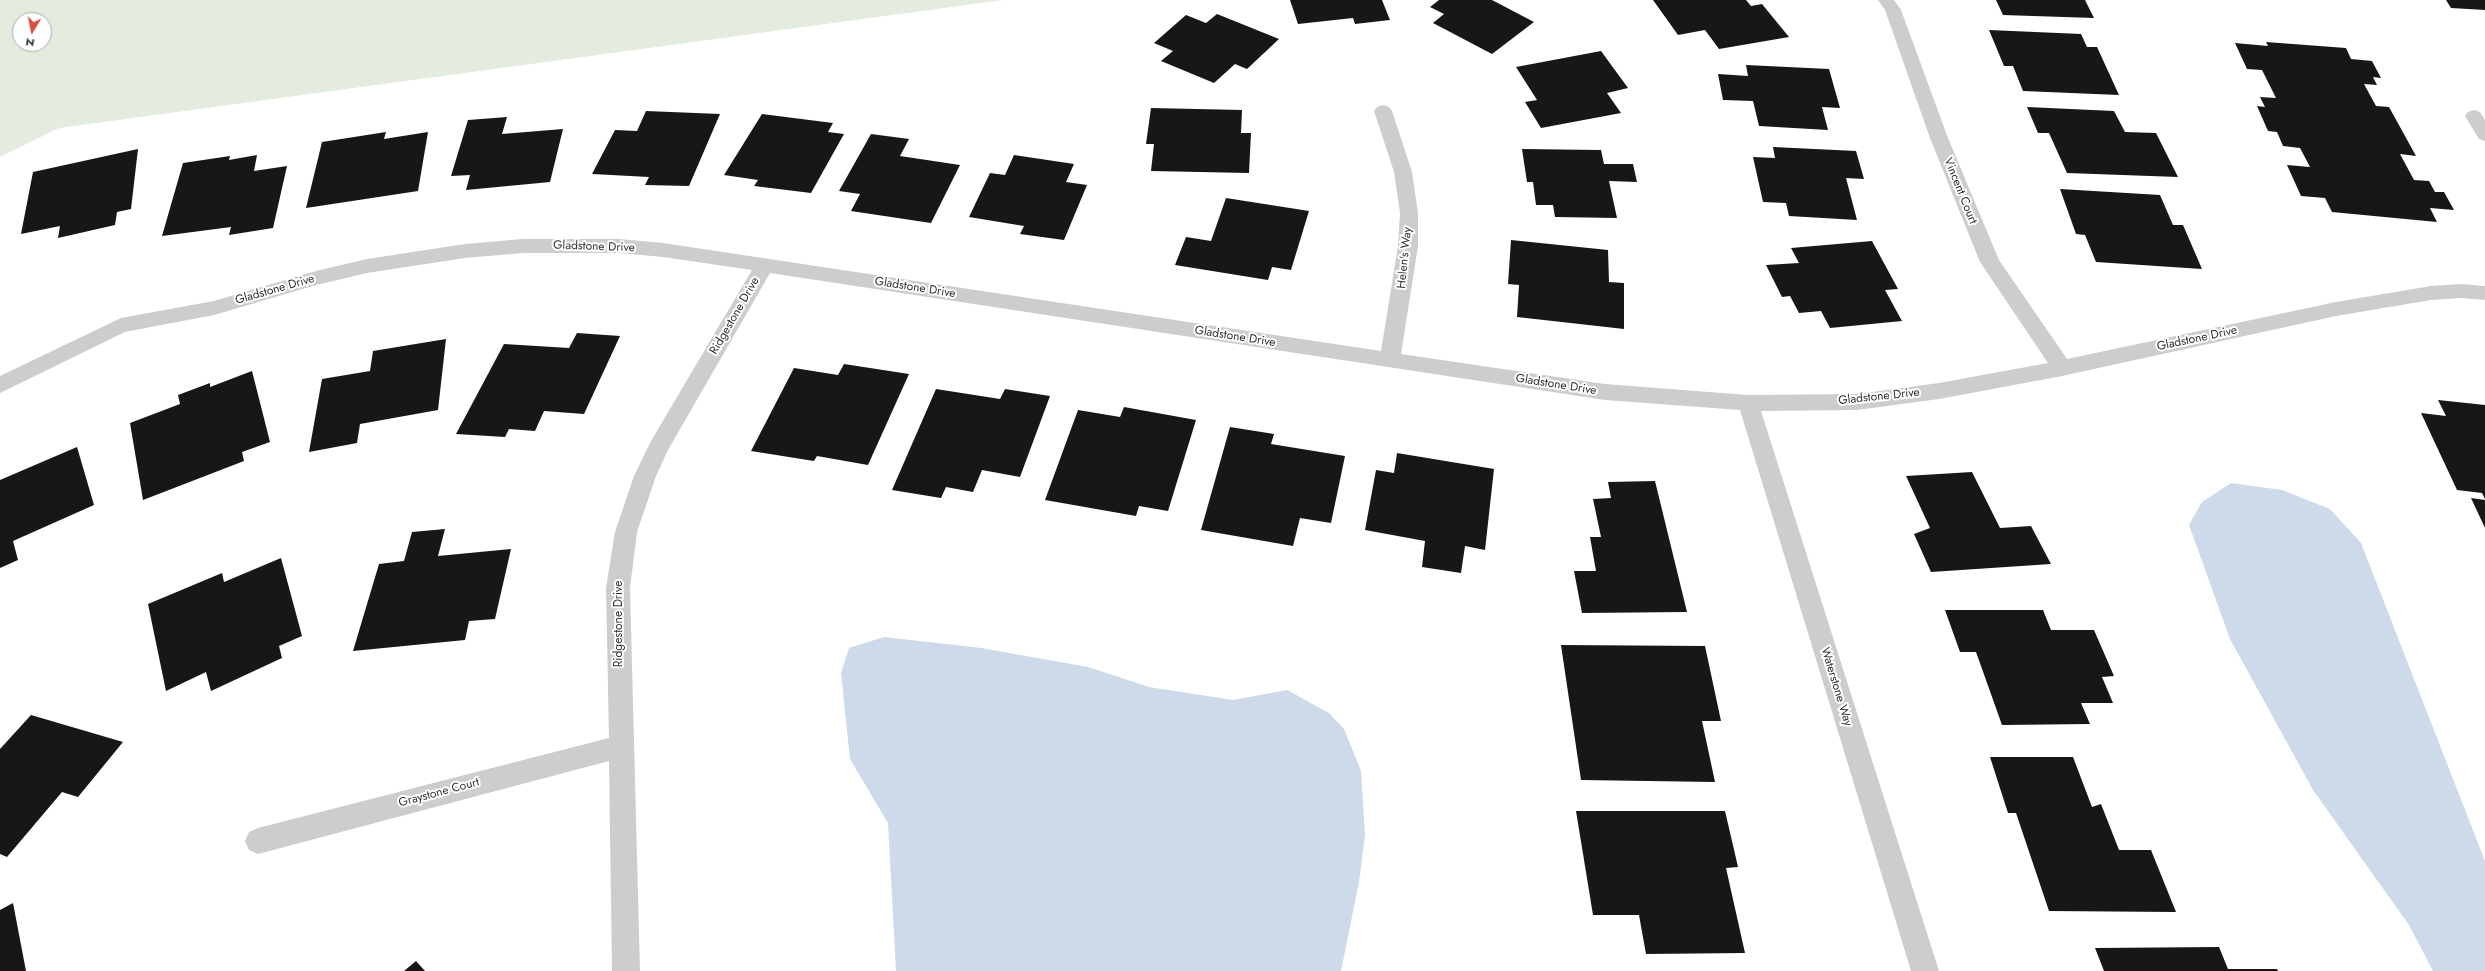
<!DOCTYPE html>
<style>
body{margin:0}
#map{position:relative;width:2485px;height:971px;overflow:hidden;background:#fff;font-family:Jost,sans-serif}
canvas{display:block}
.north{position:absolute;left:12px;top:12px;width:40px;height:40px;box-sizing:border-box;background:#fff;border:1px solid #acacac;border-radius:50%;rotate:190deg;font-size:11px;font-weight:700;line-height:16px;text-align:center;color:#303030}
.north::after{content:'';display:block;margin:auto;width:14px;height:18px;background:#d64d42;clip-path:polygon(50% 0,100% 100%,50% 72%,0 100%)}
</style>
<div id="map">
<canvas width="2485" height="971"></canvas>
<div class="north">N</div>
</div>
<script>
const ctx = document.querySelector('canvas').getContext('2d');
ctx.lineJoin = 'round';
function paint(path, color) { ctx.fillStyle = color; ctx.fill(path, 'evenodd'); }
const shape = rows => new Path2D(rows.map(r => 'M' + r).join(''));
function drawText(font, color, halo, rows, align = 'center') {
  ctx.font = font + ' Jost,sans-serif'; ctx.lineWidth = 4; ctx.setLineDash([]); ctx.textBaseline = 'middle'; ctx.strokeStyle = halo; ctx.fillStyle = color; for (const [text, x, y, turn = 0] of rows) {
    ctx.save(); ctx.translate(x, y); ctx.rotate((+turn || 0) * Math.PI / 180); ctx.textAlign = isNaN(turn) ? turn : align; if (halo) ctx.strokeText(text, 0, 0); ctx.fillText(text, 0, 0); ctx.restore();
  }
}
paint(shape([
 [0,0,1003,0,59,128,0,157],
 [20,20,44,20,44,44,20,44]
]), '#e4ebdf');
paint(shape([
 [2231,483,2282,490,2330,509,2361,543,2485,861,2485,971,2433,971,2409,925,2313,790,2230,639,2189,525,2202,502],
 [884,637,981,648,1088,667,1149,687,1233,700,1287,690,1329,713,1344,729,1361,771,1365,835,1359,882,1341,971,896,971,888,823,850,759,841,673,849,648]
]), '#cddae9');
paint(shape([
 [1290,0,1382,0,1390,20,1355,24,1353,18,1298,24],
 [1439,0,1492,0,1534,22,1492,54,1433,23,1444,14,1430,7],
 [1653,0,1746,0,1751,6,1762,4,1789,37,1719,49,1705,30,1678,35],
 [1996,0,2085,0,2094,18,2003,15],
 [2446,0,2485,0,2485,10,2451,8],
 [1217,14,1279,39,1247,69,1235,64,1214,83,1161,61,1173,51,1154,43,1186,15,1206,23],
 [1989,30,2081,34,2087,47,2097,47,2119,95,2023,91,2013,66,2004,66],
 [2266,42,2346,48,2351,59,2372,61,2381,78,2373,77,2377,85,2364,84,2376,106,2389,107,2416,156,2400,154,2414,180,2429,181,2435,192,2444,192,2454,210,2430,208,2437,222,2332,212,2325,198,2301,196,2287,165,2310,167,2300,148,2283,146,2277,132,2268,131,2257,106,2265,107,2260,97,2276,98,2262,70,2247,69,2235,43,2268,46],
 [1601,51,1628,88,1607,93,1621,113,1541,128,1525,102,1537,100,1516,67],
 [1746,65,1829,69,1840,108,1822,107,1828,130,1759,126,1753,101,1723,100,1718,74,1748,76],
 [2027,107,2114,111,2125,132,2156,133,2178,177,2067,173,2049,133,2038,133],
 [1151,108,1242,110,1241,133,1251,133,1249,173,1151,171,1154,144,1146,144],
 [646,111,720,114,689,186,645,185,649,177,592,174,615,130,637,131],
 [762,114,833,123,828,132,844,134,811,193,754,186,758,180,724,175],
 [507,117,502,134,563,129,550,182,466,190,470,175,451,176,468,120],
 [386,132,384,139,428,132,418,191,306,208,322,142],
 [871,134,909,139,900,156,960,165,931,223,851,211,860,194,839,191],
 [1773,147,1856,151,1864,179,1846,178,1857,220,1789,216,1786,203,1763,202,1753,157,1775,158],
 [138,149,131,209,117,212,115,225,58,238,60,226,21,234,33,172],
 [1522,149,1601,150,1604,164,1633,164,1637,182,1609,181,1617,218,1555,217,1553,205,1536,205,1533,182,1527,182],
 [257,155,254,171,287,166,273,228,229,235,231,227,162,236,183,163,230,156,229,160],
 [1014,155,1074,164,1066,182,1087,185,1064,240,1020,234,1024,226,969,217,990,173,1005,175],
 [2060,189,2160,195,2173,225,2183,225,2202,269,2096,262,2085,235,2076,234],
 [1226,198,1309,211,1291,270,1272,267,1268,280,1175,265,1186,237,1211,241],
 [1511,240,1608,250,1609,282,1624,283,1624,329,1517,317,1519,285,1508,284],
 [1872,241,1898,289,1885,290,1902,321,1830,328,1821,311,1799,313,1790,296,1782,297,1766,265,1799,263,1791,248],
 [577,333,620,336,584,414,544,411,535,431,509,429,505,437,456,434,504,344,569,348],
 [446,339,438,410,360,424,357,443,309,452,322,379,370,371,373,351],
 [844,364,909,374,868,465,817,456,814,461,751,451,794,368,838,375],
 [252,371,270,442,242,452,244,461,143,500,130,423,180,404,178,395,210,383,210,387],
 [936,389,1000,399,1005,389,1050,396,1020,477,982,470,973,492,946,487,941,498,892,490],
 [2438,400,2485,405,2485,499,2482,493,2457,490,2421,413,2446,416],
 [1124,407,1196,420,1168,511,1139,506,1136,516,1045,500,1078,410,1120,417],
 [1230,427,1274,434,1271,444,1345,456,1331,523,1300,518,1293,546,1201,530],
 [77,447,94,505,13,541,18,560,0,568,0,480],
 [1397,453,1494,469,1485,550,1465,546,1461,573,1422,567,1425,541,1365,530,1376,470,1394,473],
 [1972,472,2000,528,2031,526,2051,564,1931,572,1914,534,1930,528,1906,476],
 [1655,481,1687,612,1582,613,1574,571,1596,571,1590,537,1601,537,1593,499,1611,498,1608,482],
 [2471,498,2485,500,2485,528],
 [445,529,438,556,511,549,495,619,469,621,465,640,353,651,379,564,404,561,412,532],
 [281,558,302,636,279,646,282,658,211,691,206,672,166,691,148,604,222,573,224,582],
 [1945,610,2043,610,2051,630,2094,630,2114,676,2102,677,2113,703,2081,703,2090,724,2002,725,1976,652,1960,652],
 [1561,645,1705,646,1721,721,1702,721,1715,782,1581,780],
 [31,715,123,742,78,797,62,792,7,857,0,854,0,749],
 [1990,757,2073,757,2092,807,2101,804,2119,850,2151,850,2176,912,2049,911,2016,813,2008,813],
 [1576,811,1725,811,1738,867,1726,868,1745,953,1646,954,1639,915,1593,915],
 [13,903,26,971,0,971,0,910],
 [2219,947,2228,969,2277,969,2278,971,2104,971,2095,948],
 [416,961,425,971,404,971]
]), '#171717');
paint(shape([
 [2474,110,2480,112,2485,120,2485,141,2479,139,2465,116,2468,112,2474,110]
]), '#cdcdcd');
paint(shape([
 [1878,0,1894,0,1901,10,1948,138,1999,260,2067,359,2336,302,2431,286,2461,284,2485,286,2485,300,2461,298,2431,300,2336,316,2062,376,1939,399,1857,410,1761,411,1939,971,1911,971,1740,410,1605,400,770,273,668,450,656,476,637,532,630,588,640,971,612,971,609,761,258,854,249,850,245,841,249,832,258,828,609,738,606,588,615,532,634,476,651,441,752,270,663,257,619,253,523,253,465,258,367,273,316,285,214,315,125,332,0,393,0,376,121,318,214,301,316,271,367,259,465,244,523,239,619,239,663,243,1381,351,1398,246,1400,213,1394,172,1374,111,1377,107,1383,105,1389,107,1392,111,1412,172,1418,213,1418,246,1401,354,1605,384,1748,395,1857,394,1939,383,2048,363,1980,262,1930,138,1885,10,1878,0]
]), '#cdcdcd');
drawText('12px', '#303030', '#fff', [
 ["Vincent Court",1960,191,68],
 ["Gladstone Drive",594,247,2],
 ["Helen's Way",1405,258,-84],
 ["Gladstone Drive",915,288,9],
 ["Gladstone Drive",275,290,-16],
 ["Ridgestone Drive",735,316,-60],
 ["Gladstone Drive",1235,337,9],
 ["Gladstone Drive",2197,339,-12],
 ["Gladstone Drive",1556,385,9],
 ["Gladstone Drive",1879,397,-6],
 ["Ridgestone Drive",619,624,-90],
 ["Waterstone Way",1836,687,73],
 ["Graystone Court",439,793,-15]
]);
</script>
